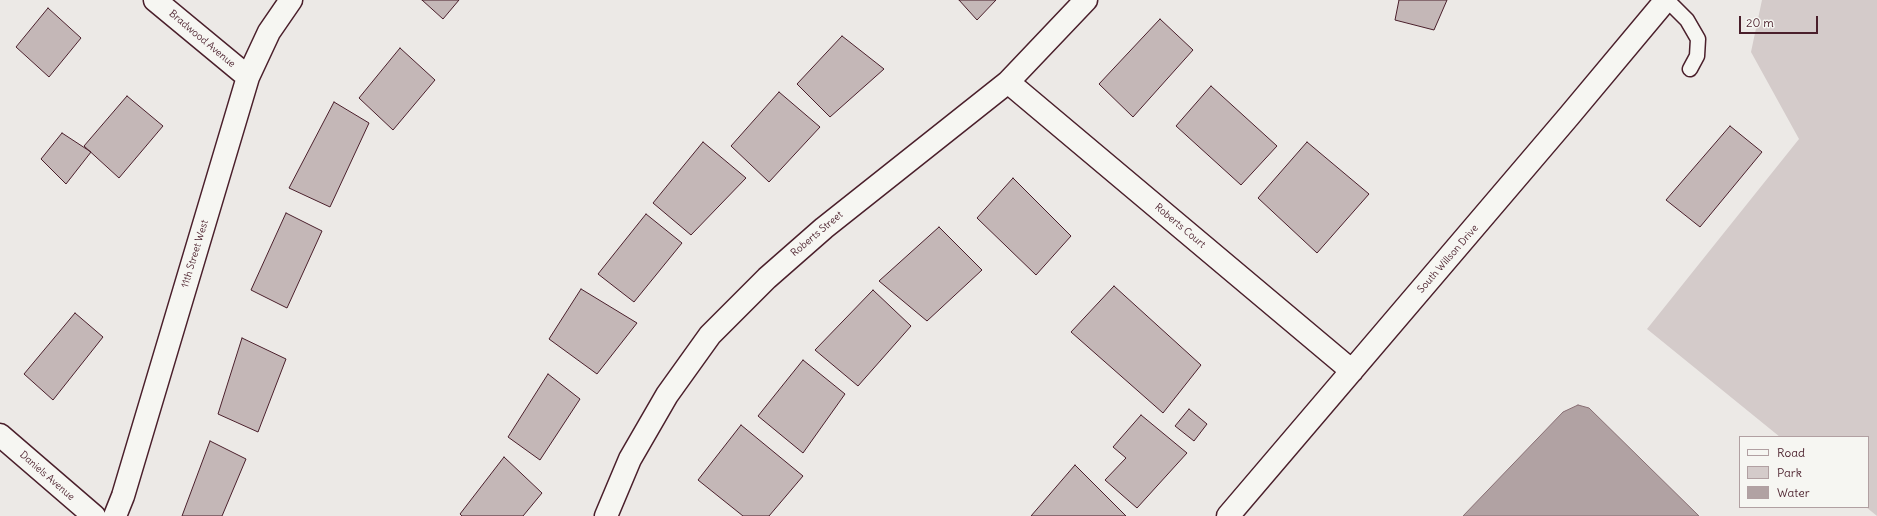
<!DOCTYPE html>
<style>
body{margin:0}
#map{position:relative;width:1877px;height:516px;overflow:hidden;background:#ece9e6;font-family:Delius,sans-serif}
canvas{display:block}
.legend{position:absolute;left:1739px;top:436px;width:130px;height:72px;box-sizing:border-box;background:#f6f6f2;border:1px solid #b1a0a2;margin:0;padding:5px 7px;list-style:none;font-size:12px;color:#4a1f2b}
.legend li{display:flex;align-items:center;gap:8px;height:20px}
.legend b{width:20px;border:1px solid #b1a0a2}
.scale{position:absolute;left:1739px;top:16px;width:79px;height:18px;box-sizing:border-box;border:2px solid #4a1f2b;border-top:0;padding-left:5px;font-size:12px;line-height:14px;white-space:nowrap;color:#4a1f2b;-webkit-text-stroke:3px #f6f6f2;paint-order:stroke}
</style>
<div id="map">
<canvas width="1877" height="516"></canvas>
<ul class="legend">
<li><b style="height:5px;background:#f6f6f2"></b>Road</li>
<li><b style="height:11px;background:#d4cbca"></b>Park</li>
<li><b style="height:11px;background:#b1a2a3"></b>Water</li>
</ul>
<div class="scale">20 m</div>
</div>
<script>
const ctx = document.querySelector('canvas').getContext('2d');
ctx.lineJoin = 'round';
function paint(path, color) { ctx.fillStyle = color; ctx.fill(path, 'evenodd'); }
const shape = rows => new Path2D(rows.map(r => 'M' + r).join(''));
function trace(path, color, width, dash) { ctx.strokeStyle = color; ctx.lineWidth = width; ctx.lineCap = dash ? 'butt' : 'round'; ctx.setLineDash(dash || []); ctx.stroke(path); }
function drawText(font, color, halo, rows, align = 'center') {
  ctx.font = font + ' Delius,sans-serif'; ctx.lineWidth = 3.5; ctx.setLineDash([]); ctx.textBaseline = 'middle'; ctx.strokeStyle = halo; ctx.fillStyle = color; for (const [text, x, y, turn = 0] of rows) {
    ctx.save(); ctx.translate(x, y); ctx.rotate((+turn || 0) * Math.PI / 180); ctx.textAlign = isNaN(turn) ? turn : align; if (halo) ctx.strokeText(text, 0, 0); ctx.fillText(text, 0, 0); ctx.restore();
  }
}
paint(shape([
 [1762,0,1877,0,1877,516,1866,507,1868,507,1868,437,1780,437,1647,329,1799,139,1751,52]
]), '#d4cbca');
const water = shape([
 [1578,405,1589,408,1699,516,1463,516,1563,412,1578,405]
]);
paint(water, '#b1a2a3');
trace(water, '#886e73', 1);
const building = shape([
 [422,0,459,0,443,19,422,0],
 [959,0,996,0,977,20,959,0],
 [1399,0,1447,0,1434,30,1395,20,1399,0],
 [48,8,81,38,49,77,16,47,48,8],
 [1160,19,1193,50,1133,117,1099,84,1160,19],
 [842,36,884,69,830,117,797,84,842,36],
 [400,48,435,80,393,130,359,98,400,48],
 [1211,86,1277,146,1241,185,1176,126,1211,86],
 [779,92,820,127,769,182,731,146,779,92],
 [127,96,163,126,119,178,84,146,127,96],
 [334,102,369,123,330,207,289,188,334,102],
 [1730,126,1762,152,1700,227,1666,200,1730,126],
 [62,133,91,152,66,184,41,159,62,133],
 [703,142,746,178,691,235,653,203,703,142],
 [1307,142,1369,194,1317,253,1258,198,1307,142],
 [1013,178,1071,236,1036,275,977,218,1013,178],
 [286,213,322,231,287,308,251,290,286,213],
 [646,214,682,243,634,302,598,274,646,214],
 [939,227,982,270,927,321,879,281,939,227],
 [1114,286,1201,365,1163,413,1071,332,1114,286],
 [581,289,637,323,597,374,549,339,581,289],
 [873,290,911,326,858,386,815,350,873,290],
 [75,313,103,337,53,400,24,374,75,313],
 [242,338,286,359,258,432,218,414,242,338],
 [803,360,845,394,803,453,758,416,803,360],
 [548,374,580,399,540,460,508,437,548,374],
 [1189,409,1207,424,1194,441,1175,426,1189,409],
 [1141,415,1187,453,1137,508,1105,480,1126,458,1113,447,1141,415],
 [741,425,803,476,769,516,743,516,698,480,741,425],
 [210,441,246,459,222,516,182,516,210,441],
 [504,457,542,493,523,516,462,516,460,514,504,457],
 [1075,465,1126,516,1031,516,1075,465]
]);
paint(building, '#c4b7b7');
trace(building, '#4a1f2b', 1);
const service = shape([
 [1667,0,1687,20,1698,39,1697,56,1690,69]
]);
const minor = shape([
 [155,0,248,77],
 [1008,82,1352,371],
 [0,435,94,516],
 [115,516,123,496,248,77,269,32,291,0],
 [606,516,630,459,667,395,710,335,767,278,824,228,1008,82,1086,0],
 [1228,516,1569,116,1666,0]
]);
trace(service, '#4a1f2b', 17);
trace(minor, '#4a1f2b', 25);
trace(service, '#f6f6f2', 14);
trace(minor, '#f6f6f2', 22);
drawText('10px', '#4a1f2b', '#f6f6f2', [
 ["Bradwood Avenue",202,39,40],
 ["Roberts Court",1180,226,40],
 ["Roberts Street",817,234,-40],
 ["11th Street West",195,254,-73],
 ["South Willson Drive",1448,259,-49],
 ["Daniels Avenue",47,476,41]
]);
</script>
